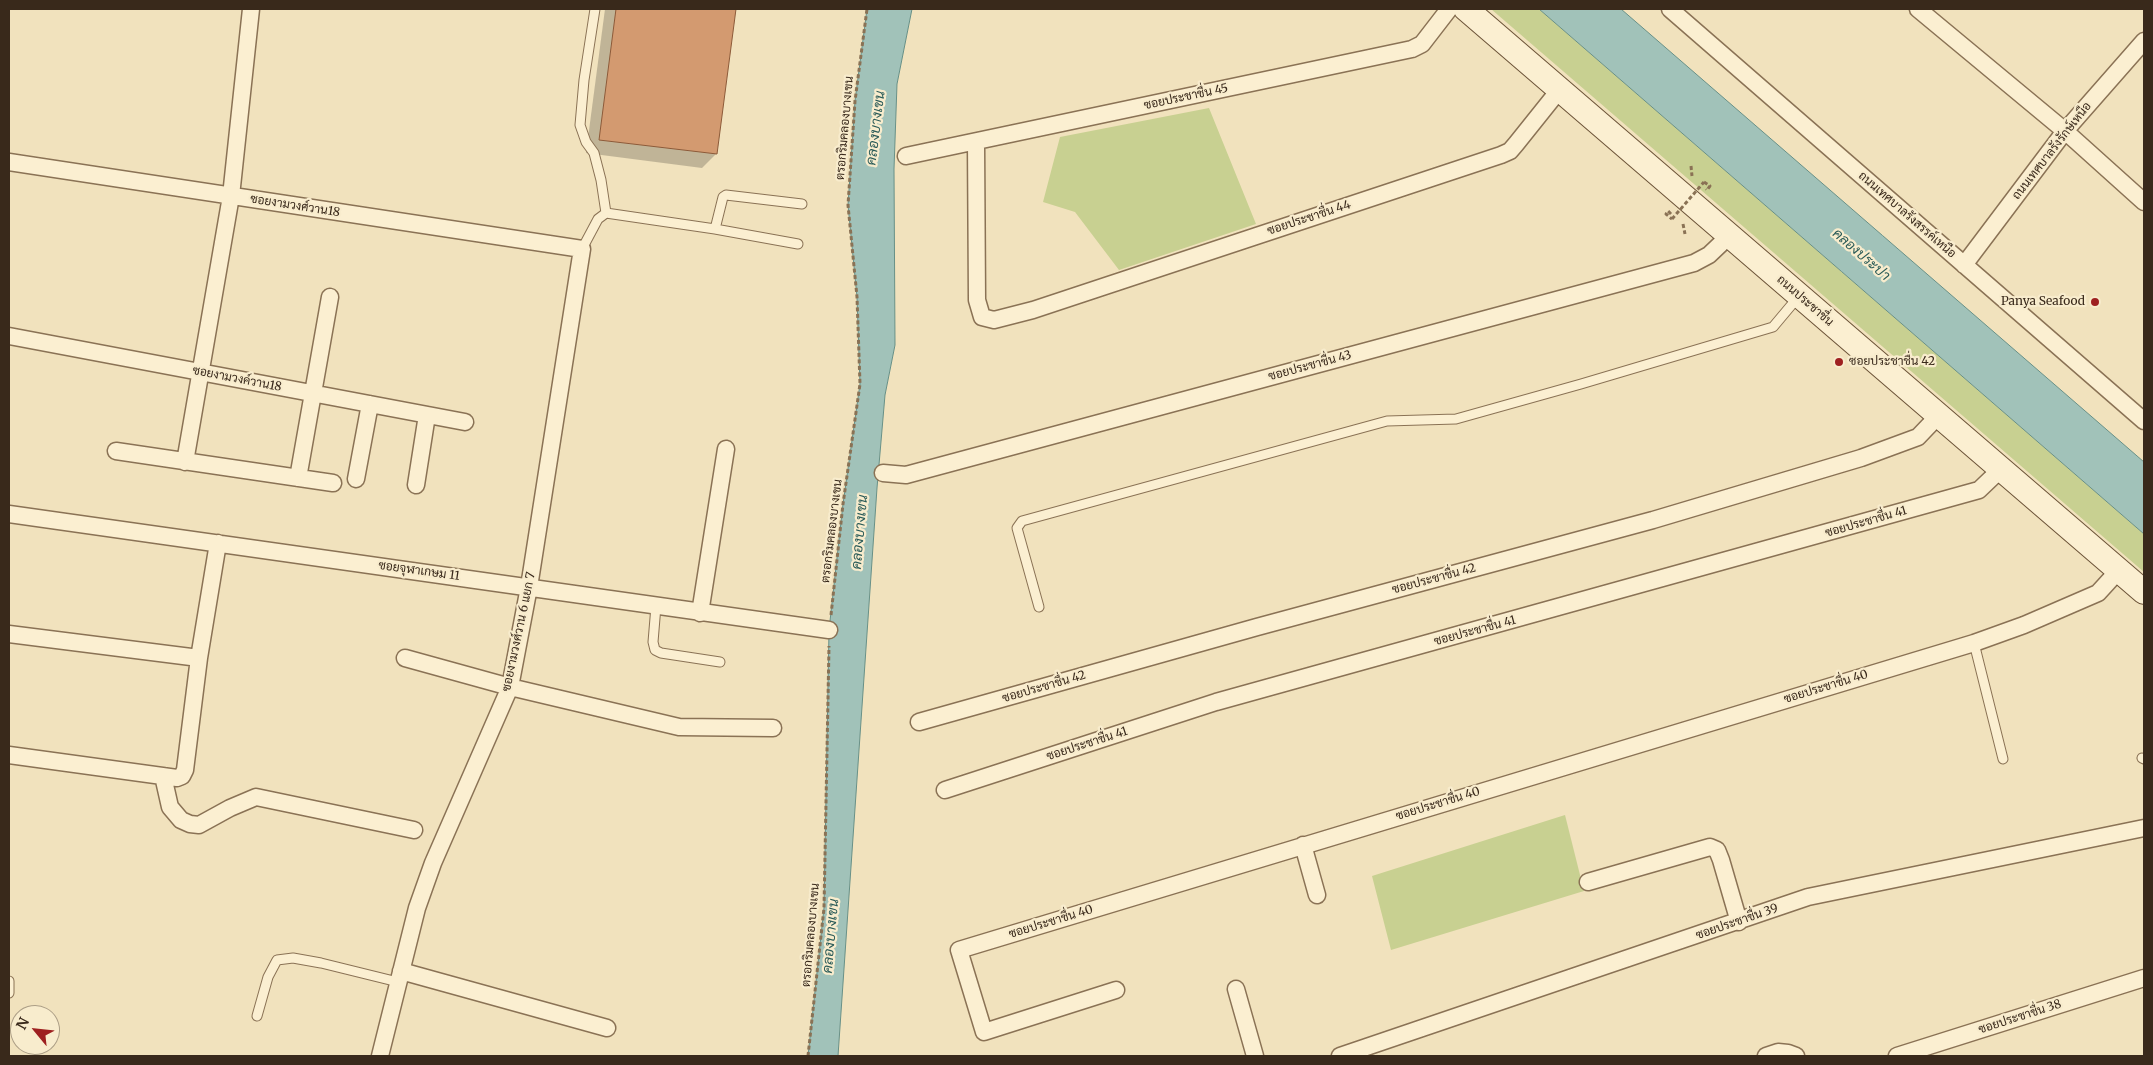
<!DOCTYPE html>
<meta charset="utf-8">
<style>
body{margin:0}
#map{position:relative;width:2153px;height:1065px;overflow:hidden;background:#f1e2bd;font-family:Merriweather,serif}
canvas{display:block}
.frame{position:absolute;inset:0;border:10px solid #39291b;pointer-events:none}
.north{position:absolute;left:10px;top:1005px;width:50px;height:50px;box-sizing:border-box;background:#f8eccd;border:1px solid #ac9e86;border-radius:50%;rotate:298deg;font-size:14px;font-weight:700;line-height:20px;text-align:center;color:#39291b}
.north::after{content:'';display:block;margin:auto;width:18px;height:22px;background:#9e2020;clip-path:polygon(50% 0,100% 100%,50% 72%,0 100%)}
</style>
<div id="map">
<canvas width="2153" height="1065"></canvas>
<div class="frame"></div>
<div class="north">N</div>
</div>
<script>
const ctx = document.querySelector('canvas').getContext('2d');
ctx.lineJoin = 'round';
function paint(path, color) { ctx.fillStyle = color; ctx.fill(path, 'evenodd'); }
const shape = rows => new Path2D(rows.map(r => 'M' + r).join(''));
function trace(path, color, width, dash) { ctx.strokeStyle = color; ctx.lineWidth = width; ctx.lineCap = dash ? 'butt' : 'round'; ctx.setLineDash(dash || []); ctx.stroke(path); }
function drawText(font, color, halo, rows, align = 'center') {
  ctx.font = font + ' Merriweather,Sarabun,serif'; ctx.lineWidth = 4.5; ctx.setLineDash([]); ctx.textBaseline = 'middle'; ctx.strokeStyle = halo; ctx.fillStyle = color; for (const [text, x, y, turn = 0] of rows) {
    ctx.save(); ctx.translate(x, y); ctx.rotate((+turn || 0) * Math.PI / 180); ctx.textAlign = isNaN(turn) ? turn : align; if (halo) ctx.strokeText(text, 0, 0); ctx.fillText(text, 0, 0); ctx.restore();
  }
}
paint(shape([
 [1491,9,1539,9,2144,534,2144,572],
 [1209,108,1256,224,1119,270,1075,212,1043,202,1060,137],
 [1565,815,1584,891,1391,950,1372,876]
]), '#c8d091');
const water = shape([
 [867,9,912,9,897,84,894,169,895,345,885,395,877,488,838,1056,808,1056,824,908,829,630,843,504,860,384,857,297,848,205,855,101,867,9],
 [1539,9,1621,9,2144,462,2144,534,1539,9]
]);
paint(water, '#a1c2b9');
trace(water, '#689087', 1);
paint(shape([
 [605,9,735,9,716,154,702,168,586,153]
]), '#0003');
const building = shape([
 [616,9,736,9,717,154,599,140,616,9]
]);
paint(building, '#d39a70');
trace(building, '#8c5a39', 1);
const service = shape([
 [595,9,584,80,580,125,586,142,594,153,601,180,606,213],
 [715,229,798,244],
 [582,249,598,219,606,213,715,229,723,197,726,195,802,204],
 [656,606,653,642,655,650,661,653,720,662],
 [1039,607,1017,528,1022,521,1387,421,1456,419,1581,384,1773,327,1799,296],
 [1974,643,2003,759],
 [2142,758,2144,759],
 [9,981,9,993],
 [257,1016,268,977,277,960,293,958,321,963,398,982]
]);
const minor = shape([
 [1670,9,2144,421],
 [1918,9,2065,131,2144,202],
 [976,142,977,300,982,317,994,320,1033,310,1501,155,1510,151,1516,144,1560,89],
 [906,156,1412,49,1422,44,1449,9],
 [9,162,582,249,529,587,510,687,433,863,417,908,380,1056],
 [1964,265,2065,131,2144,41],
 [9,336,465,422],
 [116,451,333,483],
 [185,462,231,196,251,9],
 [883,473,906,475,1694,263,1709,255,1729,236],
 [298,478,330,297],
 [356,479,370,404],
 [416,485,427,415],
 [9,514,829,630],
 [700,613,726,449],
 [9,634,199,658],
 [405,658,510,687,679,727,773,728],
 [919,722,1257,627,1653,520,1861,458,1918,437,1939,415],
 [9,755,177,778,182,776,185,770,199,658,218,543],
 [163,776,170,807,181,820,190,824,199,825,230,808,256,797,414,830],
 [945,790,1216,702,1979,490,2001,469],
 [1303,845,1317,895],
 [1588,882,1710,847,1717,850,1721,860,1739,922],
 [401,971,607,1028],
 [1236,989,1255,1056],
 [1116,990,984,1032,959,950,1974,643,2024,625,2098,593,2119,570],
 [1340,1056,1808,897,2144,828],
 [1766,1056,1778,1052,1788,1053,1796,1056],
 [1897,1056,2144,978]
]);
const secondary = shape([
 [1466,9,2144,592]
]);
trace(service, '#8a7255', 11);
trace(minor, '#8a7255', 19);
trace(secondary, '#6c5338', 26);
trace(shape([
 [1691,166,1692,176],
 [1704,182,1710,186,1707,190,1706,189],
 [1671,214,1668,211,1666,214,1672,219],
 [1683,224,1685,234],
 [831,615,843,504,860,384,857,297,848,205,855,101,867,9],
 [808,1056,824,908,829,646]
]), '#8a7255', 3, [4, 2.5]);
trace(service, '#fbefd1', 9);
trace(minor, '#fbefd1', 16);
trace(secondary, '#fbefd1', 24);
trace(shape([
 [1672,219,1704,182]
]), '#8a7255', 3, [4, 2.5]);
for (const [x, y, r, color] of [
 [2095,302,5,"#9e2020"],
 [1839,362,5,"#9e2020"]
]) { const dot = new Path2D(); dot.arc(x, y, r, 0, 2 * Math.PI); ctx.fillStyle = color; ctx.fill(dot); trace(dot, '#f8eccd', 2); }
drawText('12px', '#39291b', '#f8eccd', [
 ["ซอยประชาชื่น 45",1186,97,-12],
 ["ตรอกริมคลองบางเขน",845,128,-85],
 ["ถนนเทศบาลรังรักษ์เหนือ",2052,151,-52],
 ["ซอยงามวงศ์วาน18",295,206,9],
 ["ถนนเทศบาลรังสรรค์เหนือ",1907,215,41],
 ["ซอยประชาชื่น 44",1309,218,-18],
 ["ถนนประชาชื่น",1805,301,41],
 ["ซอยประชาชื่น 43",1310,366,-15],
 ["ซอยงามวงค์วาน18",237,379,11],
 ["ซอยประชาชื่น 41",1866,522,-16],
 ["ตรอกริมคลองบางเขน",832,531,-83],
 ["ซอยจุฬาเกษม 11",419,571,8],
 ["ซอยประชาชื่น 42",1434,579,-15],
 ["ซอยประชาชื่น 41",1475,631,-15],
 ["ซอยงามวงศ์วาน 6 แยก 7",519,632,-78],
 ["ซอยประชาชื่น 42",1044,687,-16],
 ["ซอยประชาชื่น 40",1826,687,-17],
 ["ซอยประชาชื่น 41",1087,744,-18],
 ["ซอยประชาชื่น 40",1438,804,-17],
 ["ซอยประชาชื่น 40",1051,922,-17],
 ["ซอยประชาชื่น 39",1737,922,-19],
 ["ตรอกริมคลองบางเขน",811,935,-85],
 ["ซอยประชาชื่น 38",2020,1017,-18]
]);
drawText('12px', '#39291b', '#f8eccd', [
 ["Panya Seafood",2085,302],
 ["ซอยประชาชื่น 42",1849,362,"left"]
], 'right');
drawText('italic 14px', '#295a57', '#f8eccd', [
 ["คลองบางเขน",876,128,-83],
 ["คลองประปา",1861,255,41],
 ["คลองบางเขน",860,532,-85],
 ["คลองบางเขน",831,936,-85]
]);
</script>
